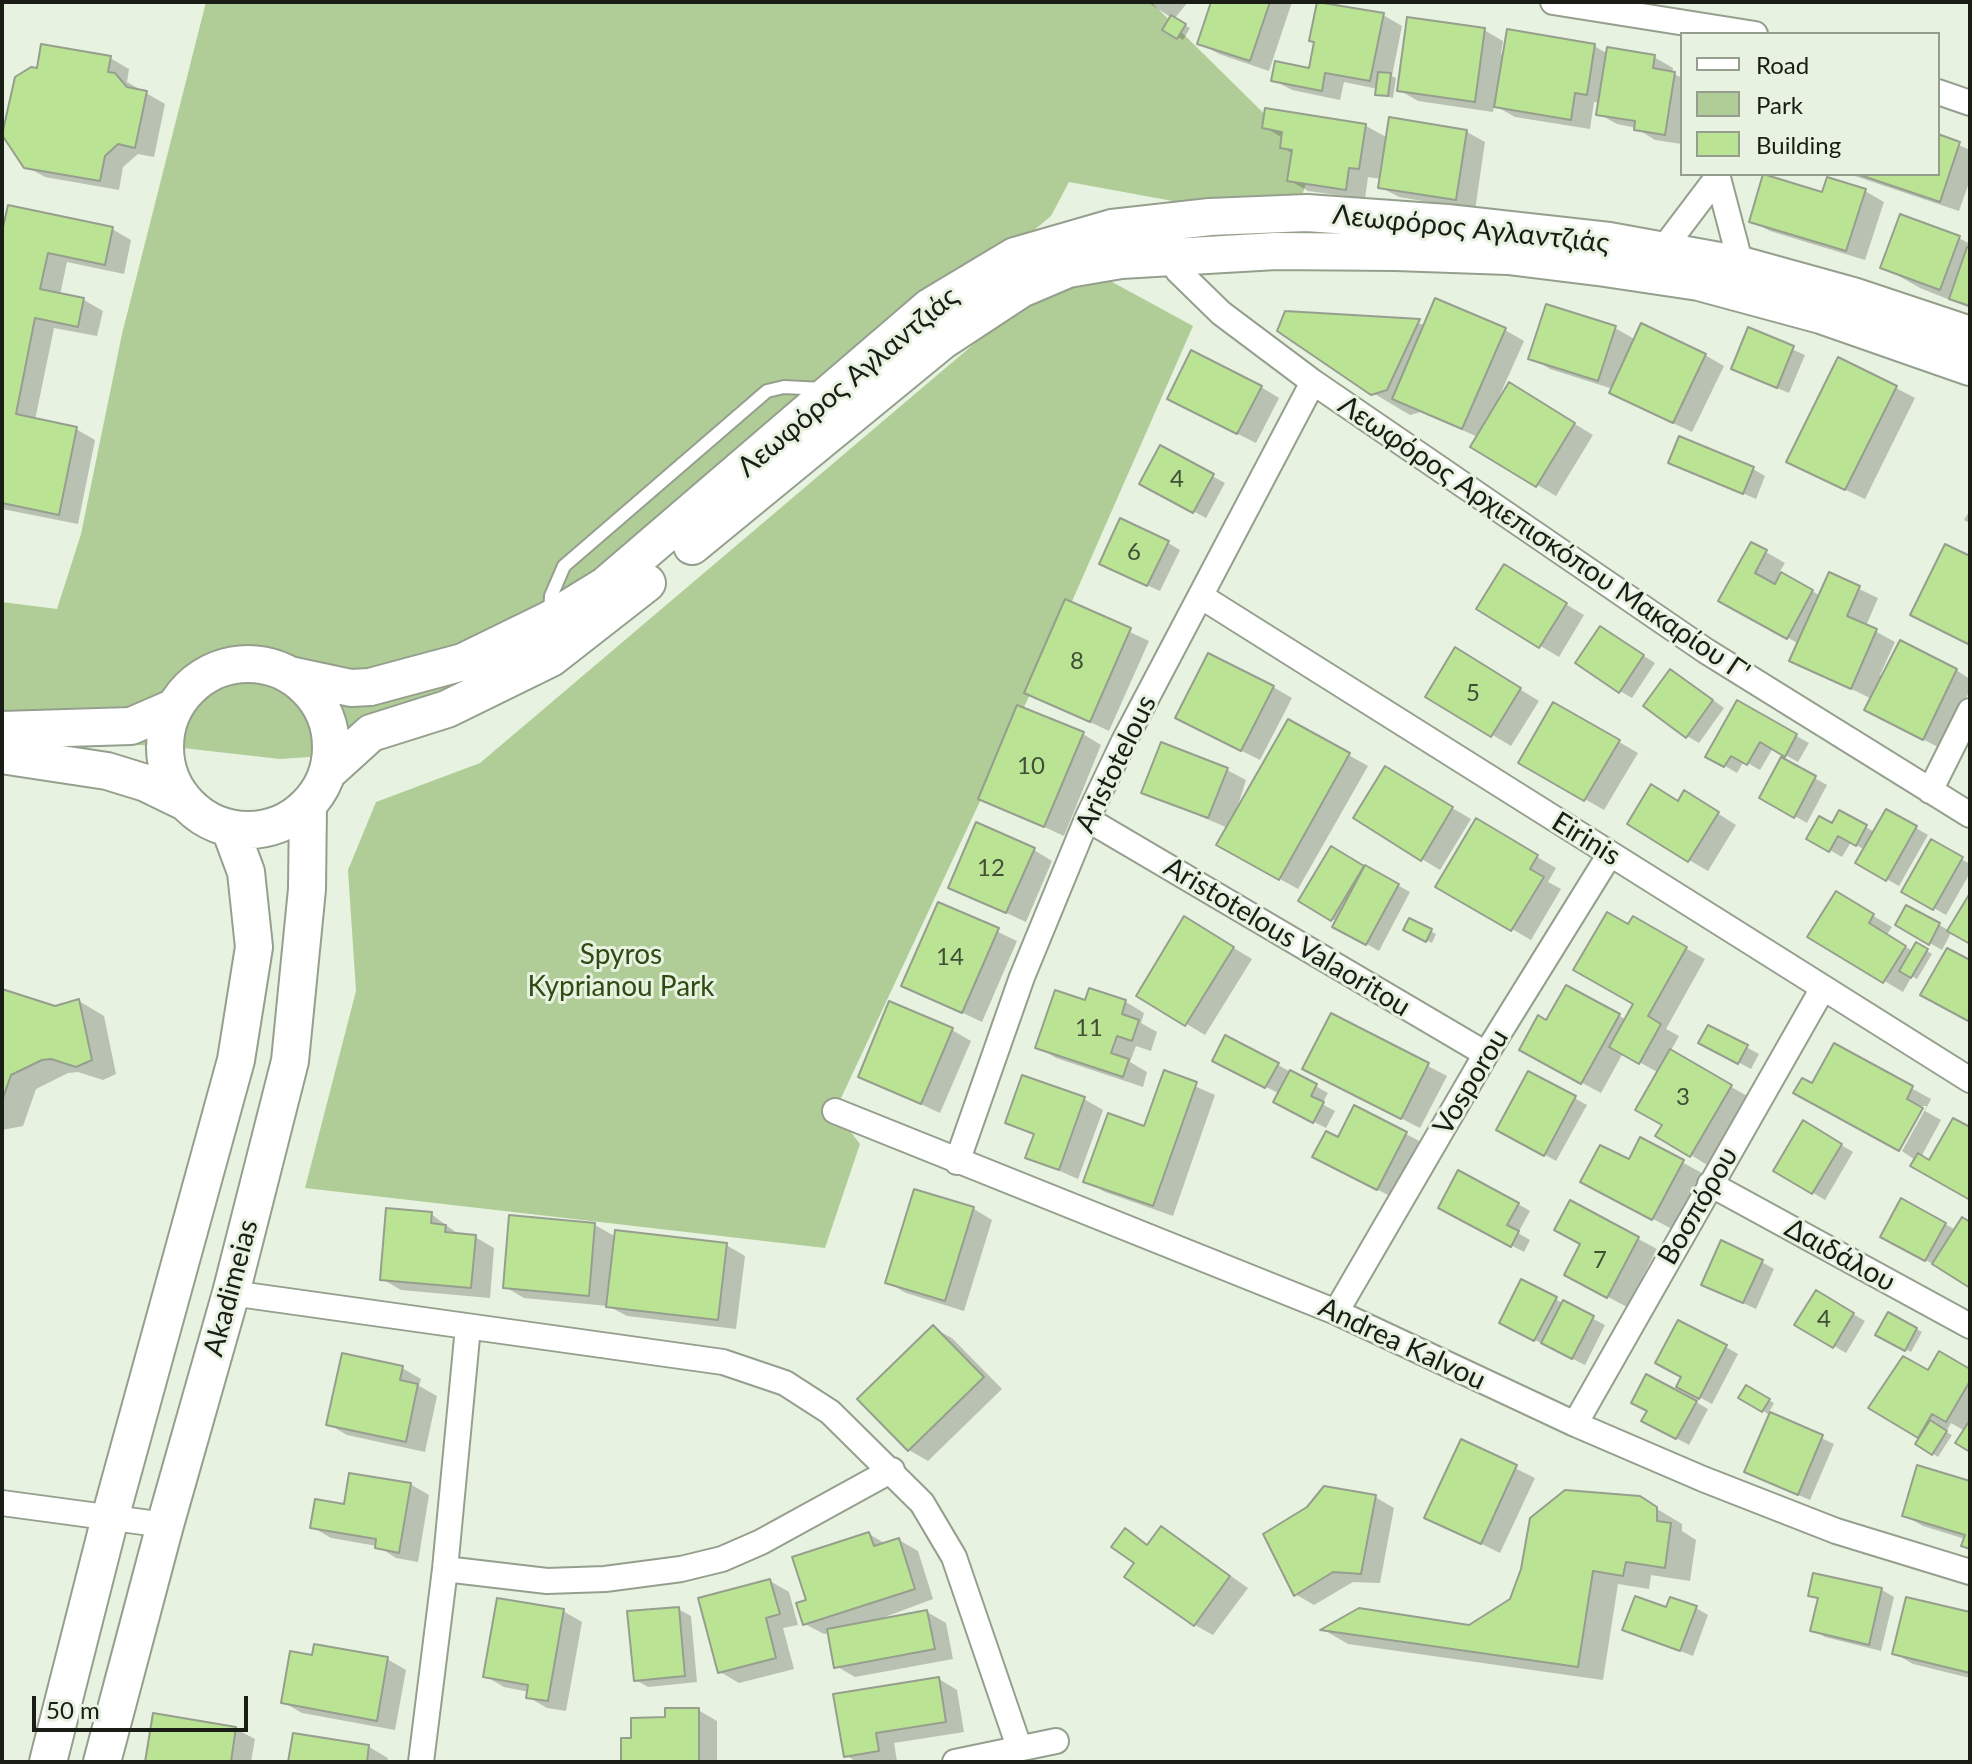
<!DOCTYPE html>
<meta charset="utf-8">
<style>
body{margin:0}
#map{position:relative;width:1972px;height:1764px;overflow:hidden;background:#e8f2e0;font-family:Lato,sans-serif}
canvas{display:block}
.frame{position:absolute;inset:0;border:4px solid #191d16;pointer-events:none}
.legend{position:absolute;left:1680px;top:32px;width:260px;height:144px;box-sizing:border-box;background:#e8f2e0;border:2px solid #959d8f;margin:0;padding:10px 14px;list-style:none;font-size:24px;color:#191d16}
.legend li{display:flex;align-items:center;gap:16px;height:40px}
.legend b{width:40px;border:2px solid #959d8f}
.scale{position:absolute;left:32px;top:1696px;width:216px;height:36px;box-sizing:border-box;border:4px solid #191d16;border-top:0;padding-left:10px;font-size:24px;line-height:28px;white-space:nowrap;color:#191d16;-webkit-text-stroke:6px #e8f2e0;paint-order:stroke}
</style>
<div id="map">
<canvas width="1972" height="1764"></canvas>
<div class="frame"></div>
<ul class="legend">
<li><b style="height:10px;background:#fff"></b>Road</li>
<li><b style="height:22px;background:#b0cd97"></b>Park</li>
<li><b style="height:22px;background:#bae494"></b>Building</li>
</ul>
<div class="scale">50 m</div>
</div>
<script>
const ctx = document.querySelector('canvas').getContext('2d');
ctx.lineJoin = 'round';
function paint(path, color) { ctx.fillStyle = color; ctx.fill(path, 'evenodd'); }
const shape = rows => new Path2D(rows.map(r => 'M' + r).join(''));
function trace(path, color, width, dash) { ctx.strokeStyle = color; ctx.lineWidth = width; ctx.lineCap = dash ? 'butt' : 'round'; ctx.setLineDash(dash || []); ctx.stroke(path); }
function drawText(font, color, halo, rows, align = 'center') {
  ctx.font = font + ' Lato,sans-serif'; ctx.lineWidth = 6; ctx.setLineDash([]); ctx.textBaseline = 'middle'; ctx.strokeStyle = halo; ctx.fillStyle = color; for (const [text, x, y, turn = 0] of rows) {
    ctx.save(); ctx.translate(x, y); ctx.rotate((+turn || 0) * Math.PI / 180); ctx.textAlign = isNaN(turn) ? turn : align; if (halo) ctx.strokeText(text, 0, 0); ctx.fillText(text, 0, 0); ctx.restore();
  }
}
paint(shape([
 [206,2,1151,2,1313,162,1293,223,1069,182,1051,216,440,729,371,753,280,759,165,746,2,740,2,602,57,609,81,534,122,334],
 [1092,271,1193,326,1048,656,835,1111,860,1144,825,1248,305,1188,356,991,348,870,376,802,480,763,1021,304]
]), '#b0cd97');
paint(shape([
 [1147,2,1188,2,1174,19,1190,28,1183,40,1165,29,1172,18],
 [1213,2,1292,2,1269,71,1219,54,1200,43],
 [1319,2,1383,15,1402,26,1392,76,1396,78,1393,98,1377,94,1378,89,1344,82,1340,100,1292,90,1273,80,1310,70,1316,43,1311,40],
 [1484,30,1503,41,1501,54,1594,46,1608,54,1654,57,1673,68,1672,73,1682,78,1682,144,1655,140,1636,128,1617,124,1599,114,1600,103,1594,102,1590,129,1515,117,1494,105,1493,112,1418,101,1399,90],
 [110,58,129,69,127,82,165,104,154,157,138,154,123,167,119,190,45,177,25,166],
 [1366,126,1388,138,1467,132,1485,142,1475,210,1399,197,1380,187,1381,179,1368,177,1365,199,1308,191,1289,180,1293,154,1282,147,1283,138,1264,127],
 [1938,136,1970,150,1970,180,1959,211,1849,174,1938,174],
 [1865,191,1884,202,1865,260,1770,231,1751,221,1823,195],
 [112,229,131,240,124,274,67,262,60,295,84,300,103,311,97,336,54,328,35,420,76,429,95,440,78,524,2,509,2,242],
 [1959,238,1970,244,1970,308,1920,288,1883,267],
 [1286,314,1505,330,1524,341,1499,397,1510,385,1593,435,1556,496,1473,446,1478,437,1421,412,1410,415,1373,393],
 [1615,328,1636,340,1705,355,1724,366,1692,432,1630,403,1611,392,1613,389,1550,369,1531,358],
 [1749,330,1805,355,1789,393,1745,375],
 [1261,387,1279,398,1256,443,1188,409],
 [1896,388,1915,398,1865,499,1807,472],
 [1161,448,1225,483,1206,518,1154,490],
 [1670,462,1753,469,1765,476,1756,499],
 [1970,510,1970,523,1964,520],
 [1168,543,1180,550,1160,591,1113,570],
 [1752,544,1785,563,1779,573,1821,596,1830,575,1878,598,1866,626,1895,642,1880,675,1956,670,1970,679,1970,690,1942,749,1885,720,1872,699,1792,660,1799,644,1721,600],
 [1504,567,1584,615,1559,657,1479,609],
 [1066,602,1149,641,1109,731,1026,692],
 [1612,636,1655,663,1632,698,1620,691],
 [1474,661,1539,701,1511,746,1427,696],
 [1683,678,1724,708,1699,743,1687,736],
 [1273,687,1292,698,1260,760,1196,728],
 [1738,703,1809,743,1798,762,1773,748,1760,770,1744,761,1737,773,1708,756],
 [1554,704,1638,753,1604,810,1520,762],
 [1288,721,1368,766,1298,889,1219,845,1228,828,1144,792,1227,770,1246,780,1234,818],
 [1083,734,1101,745,1064,836,981,798],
 [1782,760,1827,785,1807,823,1761,797],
 [1385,769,1471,819,1440,870,1422,859],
 [1679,803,1703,804,1736,825,1708,871,1689,860],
 [1887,811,1928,835,1899,886,1858,863,1865,850,1851,842,1842,857,1808,838,1833,826,1840,813,1875,832],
 [1476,821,1556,868,1548,882,1561,889,1531,940,1438,886],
 [1932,842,1970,864,1970,873,1946,915,1904,891],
 [1332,849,1410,892,1379,951,1335,926,1337,922,1300,900],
 [1034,850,1052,861,1026,922,950,887],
 [1836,894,1892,927,1886,936,1913,951,1917,945,1932,954,1917,979,1912,976,1903,992,1810,937],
 [1970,897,1970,942,1952,931,1942,950,1897,924,1907,907,1950,931],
 [939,904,1017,941,982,1022,904,985],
 [1185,919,1252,959,1205,1035,1138,995],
 [1633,919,1705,959,1666,1029,1679,1036,1670,1052,1749,1097,1709,1166,1658,1135,1665,1124,1659,1073,1623,1053,1601,1093,1540,1060,1547,1022,1566,987,1627,1020,1636,1003,1629,927],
 [1410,921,1436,934,1432,943,1405,930],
 [1091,990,1126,1002,1144,1013,1141,1023,1157,1032,1151,1051,1136,1046,1130,1062,1147,1072,1143,1087,1056,1058,1038,1047,1086,1002],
 [2,991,55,1008,79,1001,104,1016,116,1074,103,1080,78,1072,68,1073,36,1089,23,1126,2,1130],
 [1332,1016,1447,1076,1420,1128,1324,1079],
 [1709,1027,1759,1054,1751,1069,1713,1049],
 [952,1030,971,1041,940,1113,860,1076],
 [1835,1046,1931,1099,1925,1111,1941,1120,1921,1157,1929,1161,1970,1130,1970,1198,1902,1151,1927,1106,1922,1106,1898,1149,1812,1086],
 [1278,1065,1328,1093,1322,1104,1335,1111,1326,1128,1288,1109,1280,1094,1227,1067],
 [1165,1073,1215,1095,1173,1216,1105,1192,1086,1181,1145,1128],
 [1529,1073,1587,1105,1556,1161,1499,1129],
 [1084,1099,1103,1110,1078,1179,1028,1157,1035,1136,1008,1122],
 [1804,1123,1853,1152,1825,1200,1775,1170],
 [1406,1134,1425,1144,1396,1199,1333,1167,1339,1140],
 [1641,1140,1702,1173,1672,1229,1602,1192,1630,1162],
 [915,1191,974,1209,992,1220,964,1311,906,1293,887,1282],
 [1902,1201,1956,1230,1970,1224,1970,1285,1883,1236],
 [1571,1203,1657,1249,1627,1307,1585,1285,1583,1244],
 [1518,1204,1530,1211,1518,1233,1530,1240,1524,1252,1453,1215],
 [431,1214,461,1236,475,1237,494,1248,490,1298,401,1290,382,1279],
 [595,1225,616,1237,726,1245,745,1256,736,1329,627,1316,608,1306,524,1298,505,1287],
 [1762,1262,1774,1269,1756,1309,1716,1291],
 [1522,1282,1605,1325,1585,1365,1513,1329],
 [1816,1292,1865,1321,1846,1353,1797,1324],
 [1889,1314,1922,1332,1911,1352,1878,1334],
 [933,1328,952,1338,1002,1389,928,1461,909,1450,860,1399],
 [1726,1347,1738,1354,1712,1404,1679,1386,1684,1377],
 [402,1368,421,1379,419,1386,437,1396,425,1452,347,1435,328,1424],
 [1970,1372,1970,1450,1965,1431,1951,1423,1946,1432,1952,1435,1938,1457,1917,1443,1921,1437,1871,1407,1929,1373],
 [1747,1388,1774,1403,1768,1414,1741,1398],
 [1696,1402,1708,1409,1689,1445,1656,1427],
 [1770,1414,1834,1444,1810,1500,1759,1478],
 [1462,1442,1535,1478,1500,1553,1427,1517],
 [1970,1483,1970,1549,1965,1539,1923,1526,1904,1515],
 [410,1484,429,1495,418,1562,396,1558,377,1546,331,1538,312,1527,346,1506],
 [1375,1497,1394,1508,1380,1583,1353,1582,1314,1605,1295,1594],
 [1639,1498,1682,1524,1682,1531,1696,1540,1690,1581,1651,1575,1649,1589,1618,1584,1603,1680,1348,1644,1324,1630,1469,1627,1512,1601],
 [1125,1531,1149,1546,1180,1540,1248,1588,1213,1635,1195,1625,1137,1563],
 [869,1534,886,1544,899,1540,918,1551,933,1599,866,1624,927,1612,946,1623,953,1659,855,1677,836,1666,830,1633,824,1634,805,1624,808,1602],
 [1815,1575,1882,1590,1894,1597,1881,1651,1825,1637,1813,1630,1820,1600,1810,1595],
 [770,1581,789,1592,798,1625,783,1628,794,1669,739,1683,720,1672],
 [1696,1608,1708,1615,1693,1656,1625,1629,1667,1610],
 [678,1609,691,1616,697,1682,648,1687,636,1680],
 [563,1611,582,1622,566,1711,547,1708,528,1697,529,1692,504,1687,485,1676],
 [1970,1615,1970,1678,1913,1664,1894,1653],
 [314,1657,387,1659,406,1670,395,1730,302,1713,283,1702],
 [939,1679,957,1690,964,1732,894,1743,897,1761,857,1762,845,1755],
 [698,1710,717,1721,717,1762,623,1762,633,1740,667,1720],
 [236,1729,255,1739,251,1762,148,1762],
 [369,1747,388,1758,387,1762,290,1762]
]), '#0003');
const building = shape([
 [1211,2,1270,2,1250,61,1197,44,1211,2],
 [1317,2,1384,13,1370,81,1325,73,1322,91,1271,81,1275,61,1309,68,1314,42,1309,41,1317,2],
 [1171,15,1186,24,1177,39,1162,30,1171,15],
 [1407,17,1485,28,1475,102,1397,91,1407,17],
 [1507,29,1595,44,1587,95,1575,93,1571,120,1494,107,1507,29],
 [41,44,111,56,108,72,115,73,127,87,147,91,135,148,118,144,105,156,100,181,24,168,2,135,15,77,31,67,37,68,41,44],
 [1607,47,1655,55,1653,68,1675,72,1665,135,1634,130,1635,121,1596,115,1607,47],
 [1378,72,1391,73,1388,96,1375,95,1378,72],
 [1265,108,1366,124,1359,169,1349,168,1346,190,1287,181,1292,150,1280,148,1282,132,1262,128,1265,108],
 [1389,117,1467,130,1456,200,1378,188,1389,117],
 [1938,134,1960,142,1940,202,1857,174,1938,174,1938,134],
 [1763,174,1822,192,1827,177,1866,189,1846,251,1749,222,1763,174],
 [8,205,113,227,105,265,48,253,40,289,84,298,78,327,35,318,16,414,77,427,59,515,2,503,2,232,8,205],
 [1900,214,1960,236,1940,290,1880,268,1900,214],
 [1967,247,1970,248,1970,306,1949,299,1967,247],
 [1435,298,1506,328,1462,429,1392,399,1435,298],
 [1546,304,1616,326,1598,381,1528,359,1546,304],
 [1285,311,1420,319,1387,390,1371,395,1277,331,1285,311],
 [1641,323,1706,354,1673,423,1609,393,1641,323],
 [1748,327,1794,346,1777,388,1731,369,1748,327],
 [1191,350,1262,386,1237,434,1167,399,1191,350],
 [1838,357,1897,386,1845,490,1786,462,1838,357],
 [1509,382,1575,423,1536,487,1470,447,1509,382],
 [1679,436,1754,467,1743,494,1668,463,1679,436],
 [1160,445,1214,474,1193,513,1139,484,1160,445],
 [1120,518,1169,541,1147,586,1099,564,1120,518],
 [1751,542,1767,550,1755,573,1775,584,1781,572,1813,590,1787,639,1718,601,1751,542],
 [1945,544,1970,556,1970,645,1910,615,1945,544],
 [1504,564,1567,603,1539,648,1476,609,1504,564],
 [1829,572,1860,586,1847,616,1877,629,1851,689,1789,661,1829,572],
 [1065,599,1131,628,1090,722,1024,693,1065,599],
 [1600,626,1644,655,1619,693,1575,663,1600,626],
 [1900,640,1957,669,1923,740,1864,710,1900,640],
 [1455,647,1521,688,1491,737,1425,697,1455,647],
 [1208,653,1274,686,1241,751,1175,718,1208,653],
 [1670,669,1713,700,1686,738,1643,706,1670,669],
 [1737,700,1797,734,1785,757,1760,742,1747,765,1731,756,1724,767,1705,757,1737,700],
 [1553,702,1620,740,1584,801,1518,763,1553,702],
 [1017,705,1084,732,1044,827,978,799,1017,705],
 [1288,719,1350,753,1279,880,1216,845,1288,719],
 [1161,742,1228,768,1208,818,1141,793,1161,742],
 [1781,757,1816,776,1794,818,1759,798,1781,757],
 [1385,766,1453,807,1421,861,1353,818,1385,766],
 [1651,784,1678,801,1684,790,1719,812,1688,862,1627,824,1651,784],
 [1886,809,1917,826,1886,881,1855,863,1886,809],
 [1839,810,1867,825,1856,846,1838,836,1829,852,1806,839,1819,816,1832,823,1839,810],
 [1476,818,1538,855,1530,869,1544,877,1511,931,1435,887,1476,818],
 [976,822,1035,848,1006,913,948,888,976,822],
 [1931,839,1963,857,1933,910,1901,892,1931,839],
 [1331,846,1364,866,1331,921,1298,901,1331,846],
 [1365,865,1399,884,1366,945,1332,927,1365,865],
 [1836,891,1874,914,1869,923,1906,946,1883,983,1807,937,1836,891],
 [1970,893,1970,944,1947,931,1970,893],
 [938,902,999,928,962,1013,901,986,938,902],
 [1906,905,1940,923,1929,945,1895,925,1906,905],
 [1607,912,1628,924,1633,916,1687,947,1648,1016,1661,1024,1639,1064,1609,1047,1633,1004,1573,970,1607,912],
 [1184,916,1234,947,1185,1026,1136,996,1184,916],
 [1409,918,1432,929,1426,942,1403,930,1409,918],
 [1916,942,1928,949,1911,978,1899,971,1916,942],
 [1947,948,1970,960,1970,1022,1920,995,1947,948],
 [1566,985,1620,1014,1581,1084,1519,1050,1538,1015,1546,1020,1566,985],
 [1089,988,1126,1000,1122,1014,1139,1020,1132,1041,1117,1036,1111,1053,1129,1059,1123,1077,1035,1048,1055,990,1085,1000,1089,988],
 [2,989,55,1006,79,999,92,1060,76,1067,51,1059,42,1060,11,1075,2,1101,2,989],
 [889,1001,953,1028,921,1104,858,1077,889,1001],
 [1331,1013,1429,1063,1401,1119,1302,1069,1331,1013],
 [1708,1025,1748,1045,1738,1064,1698,1043,1708,1025],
 [1225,1035,1279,1063,1265,1088,1212,1061,1225,1035],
 [1834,1043,1913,1086,1907,1099,1923,1108,1899,1151,1793,1093,1802,1078,1812,1083,1834,1043],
 [1670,1049,1732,1085,1690,1157,1655,1136,1662,1125,1635,1110,1670,1049],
 [1164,1070,1197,1082,1153,1206,1083,1182,1108,1113,1144,1126,1164,1070],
 [1290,1070,1317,1084,1311,1096,1324,1102,1313,1123,1273,1102,1290,1070],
 [1528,1071,1576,1096,1544,1156,1496,1130,1528,1071],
 [1022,1075,1085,1097,1059,1170,1025,1158,1034,1134,1005,1123,1022,1075],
 [1354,1105,1407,1132,1377,1190,1312,1157,1326,1131,1338,1137,1354,1105],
 [1953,1118,1970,1127,1970,1200,1910,1166,1918,1153,1929,1160,1953,1118],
 [1803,1120,1842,1144,1812,1194,1773,1171,1803,1120],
 [1640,1137,1684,1160,1652,1220,1580,1182,1600,1145,1629,1159,1640,1137],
 [1458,1170,1519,1203,1507,1225,1519,1231,1511,1247,1438,1208,1458,1170],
 [914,1189,974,1207,945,1301,885,1283,914,1189],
 [1901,1198,1946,1223,1925,1261,1880,1237,1901,1198],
 [1570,1200,1639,1237,1607,1298,1564,1275,1580,1244,1554,1230,1570,1200],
 [386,1208,432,1212,431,1223,446,1225,445,1232,476,1235,471,1288,380,1280,386,1208],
 [509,1215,595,1223,589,1296,503,1288,509,1215],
 [1962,1217,1970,1222,1970,1288,1932,1264,1962,1217],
 [615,1230,727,1243,718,1320,606,1307,615,1230],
 [1721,1240,1763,1260,1743,1303,1701,1285,1721,1240],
 [1521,1279,1557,1297,1534,1341,1499,1323,1521,1279],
 [1816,1290,1854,1313,1833,1348,1794,1325,1816,1290],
 [1563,1300,1594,1316,1572,1359,1541,1343,1563,1300],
 [1888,1312,1917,1328,1905,1351,1875,1335,1888,1312],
 [1678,1320,1727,1345,1699,1399,1676,1387,1681,1377,1655,1363,1678,1320],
 [933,1325,984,1377,908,1451,857,1399,933,1325],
 [1939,1351,1970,1369,1970,1381,1946,1422,1932,1414,1918,1438,1868,1408,1903,1356,1928,1370,1939,1351],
 [342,1353,403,1366,400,1380,418,1384,406,1442,326,1425,342,1353],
 [1646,1374,1697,1401,1676,1439,1641,1421,1647,1411,1631,1403,1646,1374],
 [1746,1385,1770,1399,1762,1412,1738,1398,1746,1385],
 [1770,1412,1823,1435,1798,1495,1744,1472,1770,1412],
 [1930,1420,1947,1431,1932,1455,1915,1444,1930,1420],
 [1970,1420,1970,1452,1955,1443,1970,1420],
 [1461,1439,1517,1465,1481,1544,1424,1518,1461,1439],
 [1917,1465,1970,1481,1970,1549,1961,1546,1965,1535,1902,1516,1917,1465],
 [349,1473,411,1483,399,1553,375,1548,376,1539,310,1528,315,1499,344,1504,349,1473],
 [1324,1486,1376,1495,1361,1574,1333,1572,1294,1596,1263,1534,1307,1507,1324,1486],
 [1565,1490,1640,1496,1657,1507,1657,1521,1671,1523,1665,1568,1626,1562,1623,1576,1593,1571,1578,1667,1320,1630,1359,1608,1469,1625,1510,1599,1521,1569,1530,1518,1565,1490],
 [1161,1526,1230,1576,1194,1626,1124,1577,1134,1563,1111,1547,1125,1528,1147,1545,1161,1526],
 [869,1532,874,1546,899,1538,915,1589,803,1625,796,1603,806,1600,792,1557,869,1532],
 [1813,1573,1882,1588,1869,1645,1810,1631,1818,1598,1808,1596,1813,1573],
 [770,1579,780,1614,766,1618,776,1658,718,1673,698,1598,770,1579],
 [1635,1596,1666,1607,1670,1597,1697,1606,1680,1651,1622,1630,1635,1596],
 [1906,1597,1970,1612,1970,1673,1892,1654,1906,1597],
 [497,1598,564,1609,548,1701,526,1698,528,1685,483,1677,497,1598],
 [679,1607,685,1676,634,1681,627,1611,679,1607],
 [927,1610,935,1649,834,1668,827,1629,927,1610],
 [314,1644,388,1657,377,1721,281,1703,290,1651,312,1655,314,1644],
 [939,1677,946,1722,876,1733,879,1751,844,1757,833,1694,939,1677],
 [665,1708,699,1708,699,1762,621,1762,621,1738,631,1738,631,1718,665,1717,665,1708],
 [153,1713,236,1727,231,1762,145,1762,153,1713],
 [293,1733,369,1745,367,1762,288,1762,293,1733]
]);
paint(building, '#bae494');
trace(building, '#969f8e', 2);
const service = shape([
 [550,613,551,596,564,566,767,391,784,387,823,389]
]);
const minor = shape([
 [1553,2,1755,34],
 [1938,92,1970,103],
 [1717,174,1741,265],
 [1164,248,1178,271,1221,313,1313,382,1706,651,1970,815],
 [1663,249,1716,179],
 [1202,597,1970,1080],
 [1930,791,1970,711],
 [1087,819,1486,1054],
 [835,1111,1336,1312,1575,1424,1703,1479,1836,1531,1970,1572],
 [957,1162,1022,977,1087,819,1124,741,1313,382],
 [1710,1184,1970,1326],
 [231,1293,723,1362,785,1383,830,1412,922,1503,954,1557,1019,1747],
 [1336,1312,1486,1054,1610,854],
 [1575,1424,1823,988],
 [2,1503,165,1525],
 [445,1569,547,1581,605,1579,681,1569,722,1559,761,1542,892,1470],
 [421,1762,445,1569,468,1327],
 [955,1762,1056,1741]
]);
const secondary = shape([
 [692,546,942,341,1021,289,1068,269,1121,260,1276,251,1396,252,1508,256,1605,268,1699,282,1821,315,1970,367],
 '165 747a83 83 0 1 1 166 0a83 83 0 1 1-166 0Z',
 [290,675,351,688,370,687,463,662,549,620,606,585,930,307,1015,256,1112,228,1210,217,1307,213,1447,223,1609,241,1741,265,1853,296,1970,335],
 [2,730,131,726,175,707],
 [2,755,107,771,146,783,183,801],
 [328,772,371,733,447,709,551,658,647,583],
 [48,1762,110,1518,236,1060,254,947,246,872,230,829],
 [102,1762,165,1525,231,1293,290,1061,307,889,308,806]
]);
trace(service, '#959f8e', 16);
trace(minor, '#959f8e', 28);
trace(secondary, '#959f8e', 40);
trace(service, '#fff', 12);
trace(minor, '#fff', 24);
trace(secondary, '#fff', 36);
drawText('24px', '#414f36', null, [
 ["4",1177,479],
 ["6",1134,552],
 ["8",1077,661],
 ["5",1473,693],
 ["10",1031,766],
 ["12",991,868],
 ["14",950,957],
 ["11",1089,1028],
 ["3",1683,1097],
 ["7",1600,1260],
 ["4",1824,1319]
]);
drawText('28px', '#191d16', '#e8f2e0', [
 ["Λεωφόρος Αγλαντζιάς",1471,229,6],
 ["Λεωφόρος Αγλαντζιάς",848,382,-40],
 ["Λεωφόρος Αρχιεπισκόπου Μακαρίου Γ'",1544,539,34],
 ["Aristotelous",1116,764,-64],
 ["Eirinis",1586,839,32],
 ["Aristotelous Valaoritou",1287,937,31],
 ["Vosporou",1471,1082,-59],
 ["Βοσπόρου",1698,1206,-60],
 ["Δαιδάλου",1840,1255,29],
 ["Akadimeias",231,1288,-75],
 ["Andrea Kalvou",1402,1344,25]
]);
drawText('28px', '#304a13', '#e8f2e0', [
 ["Spyros",621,955],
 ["Kyprianou Park",621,987]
]);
</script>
